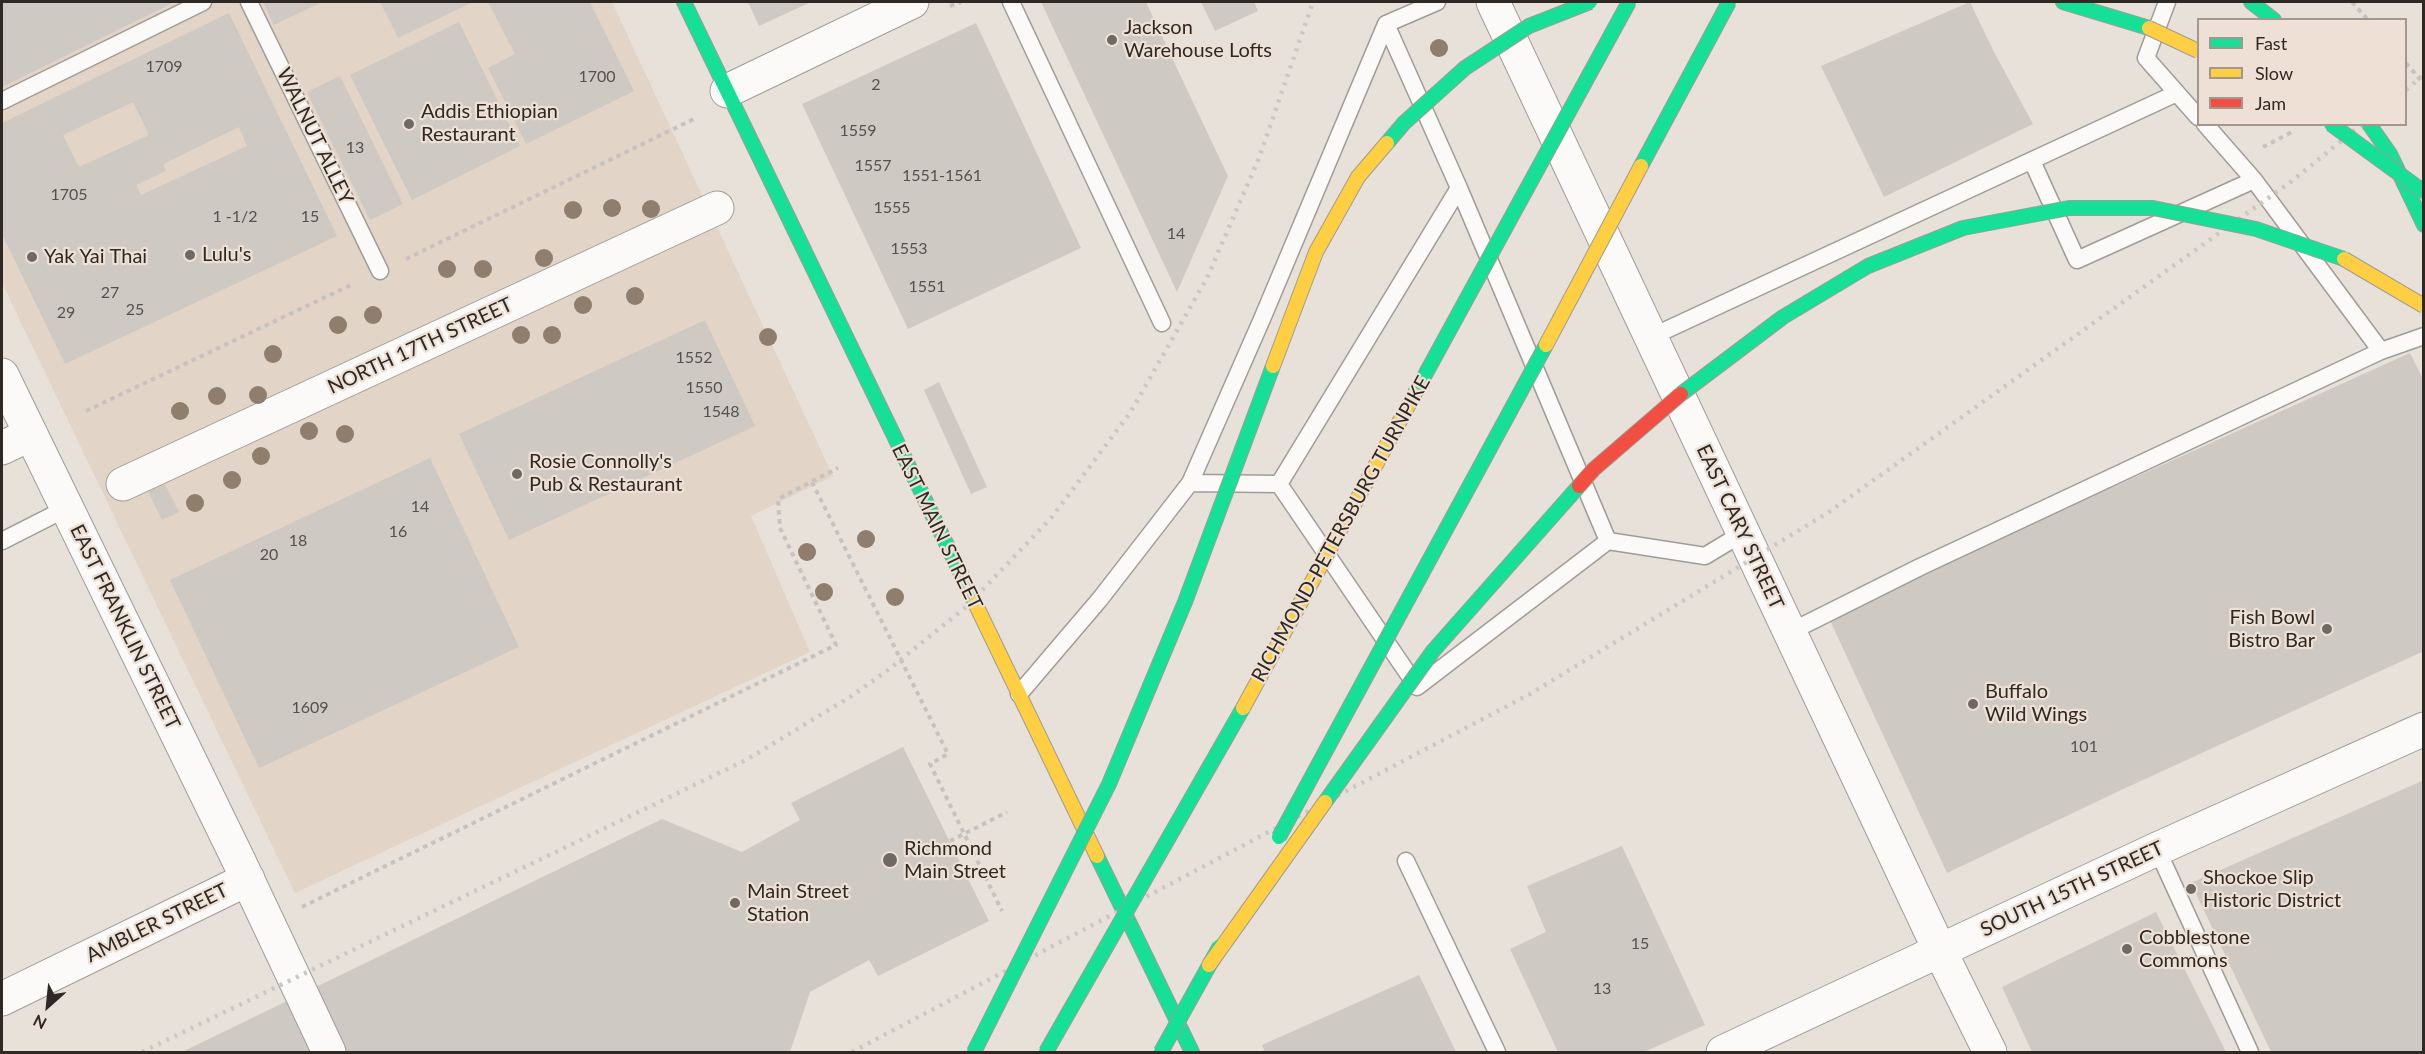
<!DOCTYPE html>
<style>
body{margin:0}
#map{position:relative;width:2425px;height:1054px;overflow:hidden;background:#e8e1da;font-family:Lato,sans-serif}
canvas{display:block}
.frame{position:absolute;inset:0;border:3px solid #2e2925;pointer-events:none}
.legend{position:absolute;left:2197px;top:18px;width:210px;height:108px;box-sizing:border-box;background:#eee0d4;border:2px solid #a1978e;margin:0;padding:8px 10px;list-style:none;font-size:18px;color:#2e2925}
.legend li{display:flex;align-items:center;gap:12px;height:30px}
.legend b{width:30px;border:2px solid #a1978e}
.north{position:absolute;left:18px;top:976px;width:60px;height:60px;-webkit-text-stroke:4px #eee0d4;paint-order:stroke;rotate:207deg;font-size:16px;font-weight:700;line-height:24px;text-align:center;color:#2e2925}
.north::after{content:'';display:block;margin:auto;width:21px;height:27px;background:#2e2925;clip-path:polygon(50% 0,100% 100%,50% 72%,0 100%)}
</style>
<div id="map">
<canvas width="2425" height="1054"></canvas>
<div class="frame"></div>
<ul class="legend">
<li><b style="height:8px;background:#16e098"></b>Fast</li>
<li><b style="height:8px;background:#ffcf43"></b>Slow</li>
<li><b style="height:8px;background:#f24e42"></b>Jam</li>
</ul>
<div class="north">N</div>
</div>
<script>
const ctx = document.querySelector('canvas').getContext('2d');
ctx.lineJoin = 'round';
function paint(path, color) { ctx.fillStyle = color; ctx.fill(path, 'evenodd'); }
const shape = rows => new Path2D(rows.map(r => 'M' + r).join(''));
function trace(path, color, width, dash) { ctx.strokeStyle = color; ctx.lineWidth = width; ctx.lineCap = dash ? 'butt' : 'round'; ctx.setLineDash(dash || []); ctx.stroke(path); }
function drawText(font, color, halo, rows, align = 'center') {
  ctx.font = font + ' Lato,sans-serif'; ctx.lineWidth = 4.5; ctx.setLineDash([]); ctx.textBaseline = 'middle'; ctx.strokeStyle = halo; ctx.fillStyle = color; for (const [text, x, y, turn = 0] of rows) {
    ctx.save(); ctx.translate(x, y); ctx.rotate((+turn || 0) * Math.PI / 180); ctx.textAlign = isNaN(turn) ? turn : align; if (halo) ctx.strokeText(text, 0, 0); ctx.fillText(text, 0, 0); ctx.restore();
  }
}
paint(shape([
 [2,2,612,2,833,476,751,516,810,652,295,893,2,283]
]), '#e2d4c7');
paint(shape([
 [2,2,175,2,2,87],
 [263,2,322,2,274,25],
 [380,2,473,2,398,38],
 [488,2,590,2,634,91,526,144,488,68,515,54],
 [748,2,811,2,759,26],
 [1041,2,1146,2,1182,79,1228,176,1177,292],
 [1201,2,1254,2,1258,11,1215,31],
 [1970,2,1994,52,2033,124,1884,197,1821,66],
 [229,13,337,236,65,364,2,234,2,123],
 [133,102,149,135,79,167,63,135],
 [239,127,247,146,141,195,136,185,166,171,163,164],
 [459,22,520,146,412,200,350,75],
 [976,23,1081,248,908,329,802,104],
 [340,76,403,204,370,220,307,92],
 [705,320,755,426,509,540,459,434],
 [2410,353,2424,381,2424,651,2119,791,1947,873,1828,616],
 [939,382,987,487,971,494,924,390],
 [430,458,519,647,259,768,170,580],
 [164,483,179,512,162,520,148,491],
 [903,747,989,921,878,976,869,960,810,992,790,1052,182,1052,662,819,742,852,800,820,791,803],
 [2424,780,2424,1052,2271,1052,2191,883],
 [1622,846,1705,1025,1644,1052,1558,1052,1510,949,1546,932,1527,886],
 [2156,912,2226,1052,2032,1052,2002,987],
 [1419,975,1456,1052,1265,1052,1262,1045]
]), '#cec9c3');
const lane = shape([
 [249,2,380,271],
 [1011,2,1162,323],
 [2167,2,2146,58,2198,117],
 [2,101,203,2],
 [2205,124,2254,180,2381,351],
 [2032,161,2077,260,2254,180],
 [1459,188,1608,541],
 [1651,337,2177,93],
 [1190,483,1279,484,1459,188,1386,24],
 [1279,484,1417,687,1608,541,1705,556,1743,533],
 [2,541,67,508],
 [1790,632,1920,567,2381,351,2424,336],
 [1019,694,1100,599,1190,483,1262,319,1386,24,1437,2],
 [2157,849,2250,1052],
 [1406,861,1497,1052]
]);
const street = shape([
 [1493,2,1940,951,1990,1052],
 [727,91,912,2],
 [2,375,238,859,329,1052],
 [2,448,31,434],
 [123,484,717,208],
 [2,999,248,879],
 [1723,1052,2157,849,2424,729]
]);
const fast = shape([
 [684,2,975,603],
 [2063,2,2149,28],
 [2251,2,2274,20],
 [2369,124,2390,154,2424,225],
 [1097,856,1192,1052]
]);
const slow = shape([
 [975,603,1097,856]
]);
trace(lane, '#a19c96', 19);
trace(street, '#a19c96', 35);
trace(fast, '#a19c96', 16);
trace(slow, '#a19c96', 16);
trace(shape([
 [2352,2,2368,20],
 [950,6,961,2],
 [2406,63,2424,84],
 [2263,147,2294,131],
 [406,259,696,118],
 [86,411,353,284],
 [812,482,948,754,930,764,1002,911],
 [950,841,1007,812],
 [302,907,836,645,780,528,778,499,838,468]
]), '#c5c2c0', 4, [4.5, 4.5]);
trace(lane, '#fcfaf9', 16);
trace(street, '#fcfaf9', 33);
trace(fast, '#16e098', 14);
trace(slow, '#ffcf43', 14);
trace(shape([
 [2406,90,2424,74],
 [142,1052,746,760,850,697,888,670,966,607,1052,517,1130,413,1207,278,1259,158,1313,2],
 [852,1052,1530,694,1829,512,2292,181,2362,124]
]), '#cac8c6', 4.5, [3, 6]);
const fastBridge = shape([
 [2331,124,2424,192],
 [1387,143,1404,123,1465,68,1529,26,1590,2],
 [1641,166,1729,2],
 [1681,394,1783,317,1868,266,1963,228,2069,208,2153,208,2256,229,2344,259],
 [1414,395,1629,2],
 [1325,802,1433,651,1579,486],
 [1279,837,1546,345],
 [974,1052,1109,784,1185,602,1273,366],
 [1046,1052,1243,708],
 [1161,1052,1220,946]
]);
const slowBridge = shape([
 [2149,28,2198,51],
 [2344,259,2424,306],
 [1546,345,1641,166],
 [1273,366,1316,252,1358,177,1387,143],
 [1243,708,1414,395],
 [1209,965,1325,802]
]);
const jamBridge = shape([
 [1579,486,1594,469,1681,394]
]);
trace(fastBridge, '#a19c96', 16, []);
trace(slowBridge, '#a19c96', 16, []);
trace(jamBridge, '#a19c96', 16, []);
trace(fastBridge, '#16e098', 14);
trace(slowBridge, '#ffcf43', 14);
trace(jamBridge, '#f24e42', 14);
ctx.fillStyle = '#8f7e6d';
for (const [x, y] of [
 [1439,48],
 [612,208],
 [651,209],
 [573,210],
 [544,258],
 [447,269],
 [483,269],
 [635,296],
 [583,305],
 [373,315],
 [338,325],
 [521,335],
 [552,335],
 [768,337],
 [273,354],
 [258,395],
 [217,396],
 [180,411],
 [309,431],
 [345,434],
 [261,456],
 [232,480],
 [195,503],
 [866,539],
 [807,552],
 [824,592],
 [895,597]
]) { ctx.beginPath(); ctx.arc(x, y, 9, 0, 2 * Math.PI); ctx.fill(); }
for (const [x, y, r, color] of [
 [1112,40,6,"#6f6964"],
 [409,124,6,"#6f6964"],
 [190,255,6,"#6f6964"],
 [32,257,6,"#6f6964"],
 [517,474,6,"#6f6964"],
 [2327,629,6,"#6f6964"],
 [1973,704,6,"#6f6964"],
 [890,860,8,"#6f6964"],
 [2191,889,6,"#6f6964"],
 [735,903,6,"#6f6964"],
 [2127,949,6,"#6f6964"]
]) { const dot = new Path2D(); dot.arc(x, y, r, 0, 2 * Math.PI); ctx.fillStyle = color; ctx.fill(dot); trace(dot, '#eee0d4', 2); }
drawText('16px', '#56514c', null, [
 ["1709",164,67],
 ["1700",597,77],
 ["2",876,85],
 ["1559",858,131],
 ["13",355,148],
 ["1557",873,166],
 ["1551-1561",942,176],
 ["1705",69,195],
 ["1555",892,208],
 ["1 -1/2",235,217],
 ["15",310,217],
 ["14",1176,234],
 ["1553",909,249],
 ["1551",927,287],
 ["27",110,293],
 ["25",135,310],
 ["29",66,313],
 ["1552",694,358],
 ["1550",704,388],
 ["1548",721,412],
 ["14",420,507],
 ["16",398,532],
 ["18",298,541],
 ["20",269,555],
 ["1609",310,708],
 ["101",2084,747],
 ["15",1640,944],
 ["13",1602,989]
]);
drawText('20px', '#2e2925', '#eee0d4', [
 ["Jackson",1124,28],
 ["Warehouse Lofts",1124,51],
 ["Addis Ethiopian",421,112],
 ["Restaurant",421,135],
 ["Lulu's",202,255],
 ["Yak Yai Thai",44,257],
 ["Rosie Connolly's",529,462],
 ["Pub & Restaurant",529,485],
 ["Fish Bowl",2315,618,"right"],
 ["Bistro Bar",2315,641,"right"],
 ["Buffalo",1985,692],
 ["Wild Wings",1985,715],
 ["Richmond",904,849],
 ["Main Street",904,872],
 ["Shockoe Slip",2203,878],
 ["Historic District",2203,901],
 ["Main Street",747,892],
 ["Station",747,915],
 ["Cobblestone",2139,938],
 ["Commons",2139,961]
], 'left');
drawText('20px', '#2e2925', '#eee0d4', [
 ["WALNUT ALLEY",315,136,64],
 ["NORTH 17TH STREET",420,346,-25],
 ["EAST MAIN STREET",937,527,64],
 ["EAST CARY STREET",1740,527,65],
 ["RICHMOND-PETERSBURG TURNPIKE",1341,529,-61],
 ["EAST FRANKLIN STREET",125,627,64],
 ["SOUTH 15TH STREET",2072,889,-25],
 ["AMBLER STREET",157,923,-26]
]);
</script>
